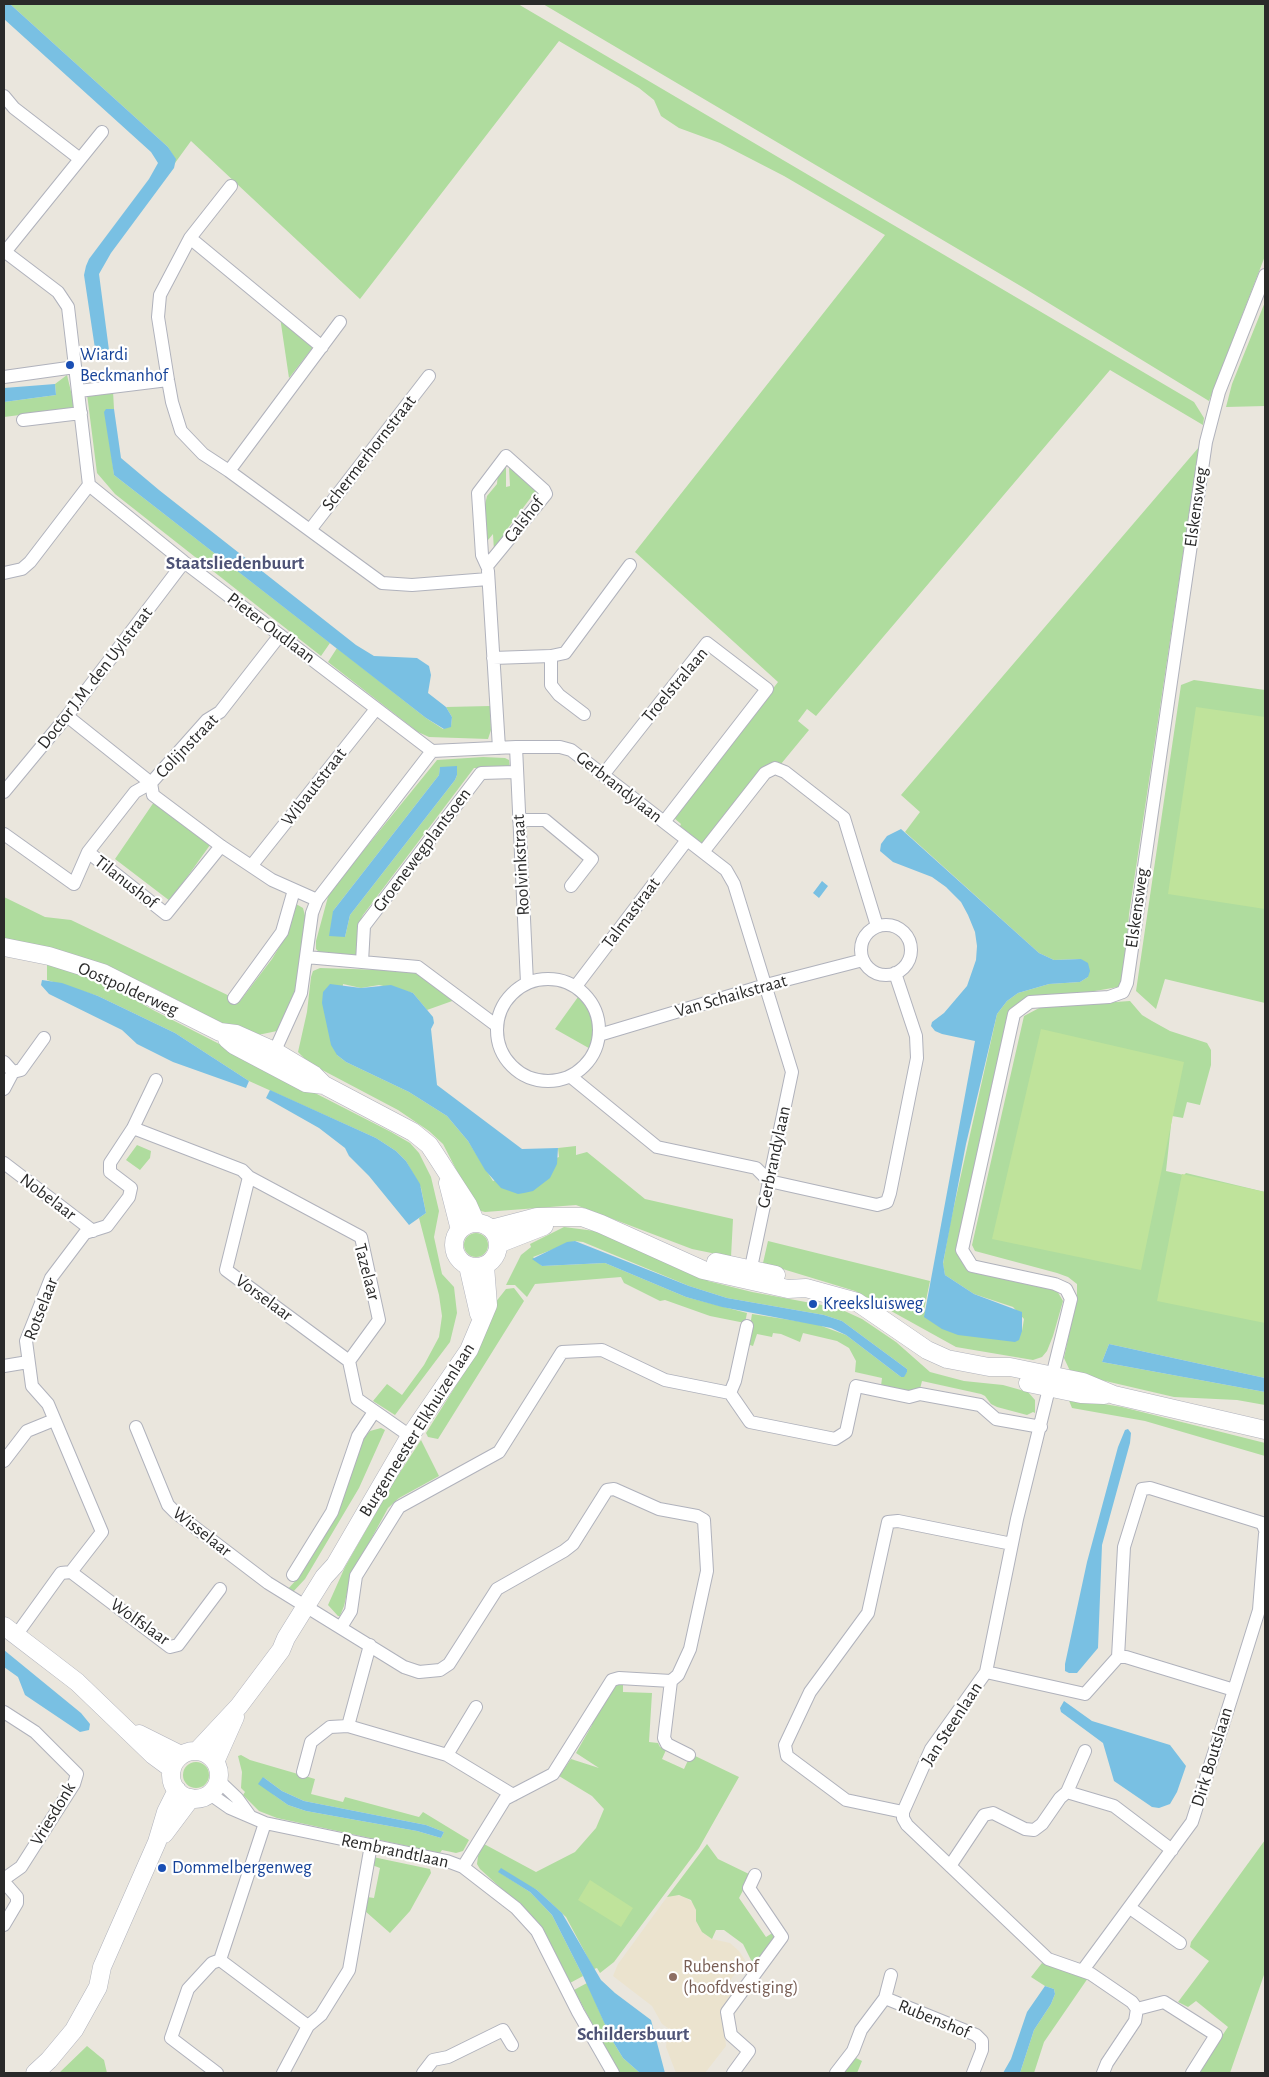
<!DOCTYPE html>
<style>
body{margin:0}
#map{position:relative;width:1269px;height:2077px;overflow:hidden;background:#eae6dd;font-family:"Alegreya Sans",sans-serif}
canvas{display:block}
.frame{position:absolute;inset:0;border:5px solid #2a2a2a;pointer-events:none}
</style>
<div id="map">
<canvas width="1269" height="2077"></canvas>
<div class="frame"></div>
</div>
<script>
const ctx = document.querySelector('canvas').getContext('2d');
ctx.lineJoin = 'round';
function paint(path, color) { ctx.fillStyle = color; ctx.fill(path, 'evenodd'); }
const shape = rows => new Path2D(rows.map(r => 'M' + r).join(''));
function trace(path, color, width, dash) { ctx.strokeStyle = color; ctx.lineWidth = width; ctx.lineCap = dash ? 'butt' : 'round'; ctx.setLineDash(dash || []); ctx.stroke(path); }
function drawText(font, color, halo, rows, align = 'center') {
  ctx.font = font + ' "Alegreya Sans",sans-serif'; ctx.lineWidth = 4.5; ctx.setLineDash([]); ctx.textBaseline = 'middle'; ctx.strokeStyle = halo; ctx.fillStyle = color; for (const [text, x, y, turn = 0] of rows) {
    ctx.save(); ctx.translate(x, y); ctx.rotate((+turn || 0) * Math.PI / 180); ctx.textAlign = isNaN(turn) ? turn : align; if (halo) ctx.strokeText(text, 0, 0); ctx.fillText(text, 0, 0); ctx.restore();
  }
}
paint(shape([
 [673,1895,684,1896,693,1903,696,1910,696,1921,702,1932,712,1939,730,1943,739,1951,745,1960,726,1986,735,1994,722,2011,726,2046,705,2073,676,2073,666,2047,668,2028,662,2024,652,2006,613,1976,618,1964,667,1897]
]), '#ebe3ce');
paint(shape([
 [10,4,518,4,1194,402,1204,418,1203,425,1110,370,816,716,807,709,798,721,809,730,710,850,680,826,681,824,674,818,778,682,635,552,885,235,784,176,720,143,679,128,661,116,654,100,639,88,559,41,360,299,191,141,175,163,175,159,168,147],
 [543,4,1265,4,1265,256,1209,401,1024,288],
 [1265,302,1265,406,1226,407,1232,384],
 [280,317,314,346,289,378],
 [67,375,75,408,4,417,4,402,56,395,55,384],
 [113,391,114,409,106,409,114,475,330,643,321,656,115,494,97,473,87,394],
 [1199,447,1129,914,1124,986,1089,992,1029,998,1014,1006,1007,1017,958,1255,965,1267,1056,1289,1063,1301,1053,1336,1047,1351,1042,1357,1033,1360,956,1347,855,1291,763,1263,768,1241,930,1281,924,1310,1022,1331,1024,1319,1013,1307,974,1294,945,1275,943,1264,950,1224,997,1014,1007,1001,1018,993,1049,984,1080,982,1088,977,1081,959,1054,960,1039,953,905,832,920,812,901,795],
 [506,465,506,487,510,486,509,467,537,490,538,495,536,498,532,496,508,528,509,533,494,551,493,534,488,540,488,552,484,509,487,496,497,484,498,472],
 [337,648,426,718,443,729,451,726,452,717,446,707,490,706,491,730,488,739,429,737,418,732,328,662],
 [1194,680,1265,690,1265,1003,1165,979,1156,1009,1136,991,1181,685],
 [483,757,505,758,509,760,510,768,474,768,363,915,359,923,357,957,319,952,316,949,316,941,329,893,437,760],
 [440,768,457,775,455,780,350,915,345,937,333,911,439,775],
 [154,802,210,845,170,901,115,859],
 [4,897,45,917,71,920,240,1001,272,959,284,939,296,904,303,908,307,923,294,996,285,1019,277,1031,253,1036,229,1027,146,984,95,965,4,941],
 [47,964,92,977,118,990,153,1010,391,1132,410,1143,419,1153,431,1177,439,1211,434,1237,442,1274,454,1287,457,1313,450,1342,395,1415,373,1401,387,1384,402,1395,424,1365,439,1337,442,1316,439,1295,419,1218,426,1213,421,1188,406,1161,396,1151,376,1138,249,1081,175,1033,98,996,47,980],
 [320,968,413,971,455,1000,427,1010,413,993,379,985,361,988,343,984,337,1055,346,1062,409,1092,447,1116,468,1141,493,1181,559,1157,558,1148,576,1146,576,1155,587,1152,645,1199,733,1219,731,1257,692,1249,576,1205,485,1212,477,1210,443,1144,429,1131,398,1110,309,1063,298,1052,307,1012,311,977,313,971],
 [586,995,595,1008,598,1023,599,1038,594,1051,555,1029,578,997],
 [1130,1001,1142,1015,1152,1021,1170,1031,1207,1043,1211,1050,1211,1065,1200,1105,1187,1102,1183,1118,1172,1116,1166,1171,1184,1175,1186,1173,1265,1192,1265,1378,1109,1344,1102,1362,1265,1392,1265,1405,1237,1400,1174,1397,1071,1373,1064,1358,1077,1296,1077,1284,1068,1277,1057,1273,975,1251,972,1245,1024,1016,1041,1007],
 [137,1145,151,1151,150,1158,140,1170,126,1160],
 [564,1227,595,1231,708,1278,708,1281,752,1292,838,1308,862,1319,896,1342,930,1372,964,1381,1003,1385,1028,1392,1035,1400,1035,1413,1033,1412,1027,1415,997,1407,991,1404,985,1396,981,1394,922,1381,920,1389,908,1392,881,1386,882,1378,855,1372,856,1361,849,1348,837,1341,803,1333,800,1342,781,1334,773,1333,772,1337,757,1334,753,1346,747,1344,752,1314,816,1324,846,1335,901,1377,907,1372,907,1369,842,1321,824,1315,727,1298,689,1286,583,1242,575,1241,533,1257,542,1266,605,1263,686,1297,747,1313,745,1323,710,1316,665,1300,660,1301,624,1283,621,1277,535,1284,527,1297,515,1285,506,1285,521,1255,531,1247,530,1244],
 '464 1245a12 12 0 1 1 24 0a12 12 0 1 1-24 0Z',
 [514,1288,524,1301,438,1439,428,1437,426,1433,477,1352,491,1308,506,1289],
 [1068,1398,1122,1407,1265,1443,1265,1456,1145,1421,1072,1408],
 [381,1428,385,1430,359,1488,305,1579,292,1593,287,1590,299,1577,333,1522,364,1438,370,1431],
 [421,1440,439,1476,399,1498,388,1508,351,1576,344,1606,340,1616,338,1616,328,1605,345,1567,391,1486],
 [623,1683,623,1692,652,1693,649,1742,658,1743,660,1747,666,1750,662,1759,684,1769,691,1754,739,1777,699,1848,614,1962,600,1973,597,1968,594,1969,589,1960,566,1917,537,1890,499,1872,530,1892,552,1915,583,1976,570,1983,538,1922,480,1869,477,1864,478,1856,484,1844,536,1872,575,1852,596,1828,604,1809,592,1796,559,1776,571,1759,599,1768,576,1753,592,1725,590,1723,613,1686],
 [241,1755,250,1760,315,1779,311,1794,343,1802,345,1797,419,1817,423,1812,469,1840,463,1851,456,1853,442,1850,440,1853,277,1818,259,1811,243,1795,245,1792,241,1788,242,1772,238,1756],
 [263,1777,282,1791,304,1801,426,1825,444,1832,441,1838,417,1831,306,1811,288,1805,274,1795],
 '183 1775a13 13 0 1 1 26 0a13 13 0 1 1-26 0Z',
 [1265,1840,1265,1972,1230,2073,1197,2073,1228,2027,1196,2001,1188,2007,1178,2002,1209,1961,1190,1947,1191,1942],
 [707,1844,718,1859,751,1875,739,1898,766,1937,774,1932,775,1933,775,1941,757,1964,751,1960,743,1944,724,1930,716,1930,712,1939,702,1932,696,1921,696,1910,691,1900,679,1895,667,1897],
 [373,1857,430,1869,431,1873,410,1911,390,1933,365,1911,367,1897,374,1898,380,1868,372,1865],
 [1042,1963,1088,1978,1044,2042,1034,2073,1020,2073,1034,2030,1051,2004,1055,1994,1054,1989,1045,1986,1031,1977],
 [587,1983,612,2040,623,2058,640,2073,620,2073,616,2068,574,1990],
 [87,2046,104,2060,107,2073,59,2073],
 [854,2057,862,2061,857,2073,842,2073]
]), '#afdc9e');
paint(shape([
 [1196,707,1265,717,1265,909,1168,894],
 [1041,1029,1184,1062,1141,1270,992,1239],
 [1182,1174,1265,1192,1265,1323,1157,1301],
 [590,1880,633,1908,621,1927,578,1900]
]), '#bfe39b');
paint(shape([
 [4,4,10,4,168,147,176,159,174,168,111,253,99,274,110,358,97,362,84,275,86,266,89,259,149,179,158,163,151,152,4,19],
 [55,384,56,395,4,402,4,388],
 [106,409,114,409,121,458,159,490,356,645,374,656,417,658,429,666,431,675,428,693,446,707,452,717,451,727,444,729,426,718,114,475,104,412],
 [457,766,457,775,455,780,350,915,345,937,329,936,333,911,439,775,440,767],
 [901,829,1039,953,1054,960,1081,959,1088,963,1090,971,1088,977,1080,982,1049,984,1018,993,1007,1001,997,1014,966,1144,943,1263,945,1275,974,1294,1022,1312,1022,1331,1019,1340,1015,1342,958,1335,942,1329,924,1317,975,1041,942,1034,935,1031,931,1026,932,1022,944,1013,967,986,976,960,977,946,975,932,968,915,961,902,946,887,932,877,893,862,880,851,881,844,887,836],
 [822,881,828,886,819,898,813,893],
 [42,980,62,983,98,996,175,1033,249,1081,246,1088,173,1062,137,1044,122,1030,49,994,41,985],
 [330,984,361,988,391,985,413,993,433,1017,434,1023,431,1029,437,1085,522,1149,558,1148,557,1164,550,1178,533,1191,524,1193,518,1194,501,1188,485,1170,468,1141,447,1116,409,1092,346,1062,337,1055,331,1045,322,1003,323,992],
 [270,1090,376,1138,396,1151,406,1161,420,1184,426,1213,409,1225,369,1176,349,1156,345,1148,319,1128,266,1098],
 [575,1241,689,1286,727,1298,824,1315,842,1321,907,1369,907,1372,904,1377,901,1377,846,1335,831,1328,722,1307,686,1297,605,1263,542,1266,532,1259,567,1242],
 [1109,1344,1265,1378,1265,1392,1102,1362],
 [1128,1429,1131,1433,1130,1443,1102,1545,1098,1648,1077,1673,1069,1673,1065,1671,1065,1664,1087,1562,1118,1447,1125,1430],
 [4,1650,81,1713,90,1724,89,1730,80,1732,25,1695,18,1677,4,1667],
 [1064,1701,1092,1721,1170,1745,1186,1766,1177,1792,1170,1804,1159,1808,1152,1807,1114,1781,1103,1743,1061,1712,1060,1708],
 [263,1777,282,1791,304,1801,426,1825,444,1832,441,1838,417,1831,306,1811,288,1805,258,1784],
 [501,1868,537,1890,562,1913,601,1980,615,1993,651,2020,665,2073,640,2073,623,2058,612,2040,583,1976,552,1915,530,1892,498,1872],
 [1045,1986,1054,1989,1055,1994,1051,2004,1034,2030,1020,2073,1003,2073,1011,2059,1027,2012]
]), '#79c0e3');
const street = shape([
 [4,96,14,108,80,159],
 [231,186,190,238,160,295,158,317,168,380,172,402,181,431,203,454,229,471,340,322],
 [190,238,322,347],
 [4,251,58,292,68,307,89,485,30,562,22,569,4,573],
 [5,252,102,132],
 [4,377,75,367],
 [79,391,168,380],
 [23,420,81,413],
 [506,456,544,490,546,494,487,566,482,555,478,493,506,456],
 [229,471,382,583,412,585,488,579],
 [89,485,184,562,432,751],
 [310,530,429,376],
 [488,571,499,748],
 [551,656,551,685,559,695,584,714],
 [493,658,551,656,565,653,630,565],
 [67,716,151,783,153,795,221,846,272,880,317,900],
 [516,747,527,983],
 [603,775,707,643,767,689,664,822],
 [4,792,67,716,184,562],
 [519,820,545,820,592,859,571,886],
 [4,834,74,884,88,852,135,792,151,783,207,720,220,712,280,635],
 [88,852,166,914,221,846],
 [703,852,765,773,775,768,785,772,844,818,877,926],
 [252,865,376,709],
 '861 950a25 25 0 1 1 50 0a25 25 0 1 1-50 0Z',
 [306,957,418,967,497,1026],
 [362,962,364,926,481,773,516,772],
 '497 1030a51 51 0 1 1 102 0a51 51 0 1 1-102 0Z',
 [576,986,687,840],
 [234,998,282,932,294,890],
 [599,1035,766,985,863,960],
 [272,1057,301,993,312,913,317,900,432,751,516,747,560,747,571,750,726,870,734,884,792,1072,749,1277],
 [4,1062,13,1072],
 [570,1076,657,1147,756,1168,769,1181,877,1205,887,1202,890,1193,917,1058,916,1036,895,973],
 [4,1089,13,1072,21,1070,44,1038],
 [133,1128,242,1170,249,1177,226,1270,349,1361,357,1399,410,1436],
 [4,1163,93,1231],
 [249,1177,361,1237,379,1320,349,1361],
 [747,1326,735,1381,730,1393,750,1422,835,1439,846,1432,856,1386,909,1397,920,1394,980,1405,996,1419,1041,1427],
 [4,1366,28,1362],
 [136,1427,168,1505,176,1513,268,1583,404,1667,419,1672,440,1670,449,1664,497,1589,564,1551,573,1544,607,1490,614,1489,659,1509,697,1516,704,1520,707,1571,690,1649,678,1675,671,1681,619,1678,612,1680,553,1774,505,1799,463,1867],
 [4,1461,27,1431,54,1420],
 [71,1572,170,1647,178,1645,220,1589],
 [293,1575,332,1512,358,1436,374,1412],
 [341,1627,351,1611,356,1576,399,1507,499,1452,562,1352,602,1350,665,1380,730,1393],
 [17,1634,61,1573,71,1572,102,1532,48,1404,32,1386,26,1341,51,1278,85,1233,107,1226,129,1197,131,1188,110,1172,110,1163,133,1128,156,1080],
 [1118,1657,1124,1547,1142,1489,1150,1488,1262,1523,1265,1530],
 [986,1672,1085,1694,1118,1657,1126,1657,1234,1690,1192,1822,1083,1970],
 [671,1681,664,1738,667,1744,689,1755],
 [1234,1690,1259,1610,1265,1534],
 [4,1712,35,1732,77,1774,74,1784,21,1867,4,1879],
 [348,1726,370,1645],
 [447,1755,513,1795],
 [303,1772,311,1742,330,1727,348,1726,447,1755,476,1707],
 [218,1780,237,1798,250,1816],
 [1067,1792,1114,1806,1172,1850],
 [210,1794,230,1808,265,1823,447,1861,463,1867,516,1908,537,1931,578,2012,613,2073],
 [903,1812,846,1800,787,1756,785,1745,810,1692,868,1613,888,1522,898,1521,1012,1544],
 [265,1823,220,1960,308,2026,283,2073],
 [950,1866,984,1815,993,1813,1025,1829,1034,1830,1042,1824,1060,1798,1067,1792,1085,1751],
 [4,1882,17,1897,17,1903,4,1925],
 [1130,1908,1180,1943],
 [885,1998,891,1975],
 [1137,2009,1164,2002,1216,2035,1192,2073],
 [308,2026,321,2015,349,1970,371,1845],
 [217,2073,171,2038,188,1989,212,1963,220,1960],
 [423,2073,433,2060,448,2057,503,2030,512,2045],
 [733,2073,749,2051,731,2035,727,2012,782,1937,749,1888,755,1875],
 [836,2073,853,2051,861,2030,885,1998,976,2035,982,2041,982,2050,973,2073],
 [1103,2073,1107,2063,1135,2021,1137,2009,1132,2002,1091,1974,1048,1959,907,1825,903,1818,903,1812,931,1749,986,1672,1017,1519,1071,1299,1066,1289,1055,1284,972,1266,962,1250,1014,1014,1030,1002,1109,997,1123,992,1127,983,1206,442,1219,392,1265,275]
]);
const secondary = shape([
 [4,947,49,956,103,973,220,1032,236,1034,274,1051,314,1075,324,1085],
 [227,1039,234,1045,306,1083,324,1085,413,1132,429,1145,435,1154,468,1205,476,1223],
 [448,1183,460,1230],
 '454 1245a22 22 0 1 1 44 0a22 22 0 1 1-44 0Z',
 [491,1229,537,1217,582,1217,601,1224,703,1270,788,1289,806,1288,857,1302,927,1350,947,1359,989,1367,1010,1367,1083,1382,1114,1395,1265,1430],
 [498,1244,544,1226],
 [716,1262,776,1275],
 [468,1266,479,1314],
 [1028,1383,1081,1394,1104,1395],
 [4,1626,77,1682,153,1755,172,1769],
 [139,1734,181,1755],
 [197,1751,239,1706,281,1650,286,1638,324,1577,335,1565,410,1436,469,1350,488,1305,485,1266],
 '171 1775a24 24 0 1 1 48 0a24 24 0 1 1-48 0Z',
 [215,1762,235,1717],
 [164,1834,191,1798],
 [35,2073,49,2060,74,2030,98,1987,102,1967,157,1842,166,1812,177,1790]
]);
trace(street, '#b0b2bc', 14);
trace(secondary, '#b0b2bc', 19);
trace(street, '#fff', 12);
trace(secondary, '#fff', 18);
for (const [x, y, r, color] of [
 [70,365,5,"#1a4fb4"],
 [813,1304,5,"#1a4fb4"],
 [162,1868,5,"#1a4fb4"],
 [673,1977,5,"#8d6e63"]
]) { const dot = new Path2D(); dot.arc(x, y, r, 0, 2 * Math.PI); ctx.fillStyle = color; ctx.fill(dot); trace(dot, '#fff', 2); }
drawText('18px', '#164399', '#fff', [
 ["Wiardi",80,355],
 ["Beckmanhof",80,376],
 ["Kreeksluisweg",823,1304],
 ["Dommelbergenweg",172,1868]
], 'left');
drawText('18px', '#2a2a2a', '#fff', [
 ["Schermerhornstraat",369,453,-52],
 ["Elskensweg",1196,507,-82],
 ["Calshof",524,520,-52],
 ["Pieter Oudlaan",271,628,37],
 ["Doctor J.M. den Uylstraat",95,678,-52],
 ["Troelstralaan",675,685,-50],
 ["Colijnstraat",187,746,-46],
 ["Wibautstraat",314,787,-52],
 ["Gerbrandylaan",619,787,38],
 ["Groenewegplantsoen",422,850,-53],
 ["Roolvinkstraat",521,865,-93],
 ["Tilanushof",126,882,38],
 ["Elskensweg",1137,908,-82],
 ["Talmastraat",631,913,-53],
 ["Oostpolderweg",128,989,24],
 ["Van Schaikstraat",731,996,-16],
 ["Gerbrandylaan",774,1157,-78],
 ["Nobelaar",48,1197,37],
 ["Tazelaar",367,1272,75],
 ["Vorselaar",264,1298,36],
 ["Rotselaar",41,1309,-69],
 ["Burgemeester Elkhuizenlaan",417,1430,-58],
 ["Wisselaar",202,1532,38],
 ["Wolfslaar",140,1622,35],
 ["Jan Steenlaan",952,1724,-57],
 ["Dirk Boutslaan",1212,1757,-73],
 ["Vriesdonk",53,1814,-59],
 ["Rembrandtlaan",395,1851,12],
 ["Rubenshof",934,2019,22]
]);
drawText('18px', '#785e54', '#fff', [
 ["Rubenshof",683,1967],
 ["(hoofdvestiging)",683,1988]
], 'left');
drawText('bold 19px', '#4e5376', '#fff', [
 ["Staatsliedenbuurt",235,563],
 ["Schildersbuurt",633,2034]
]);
</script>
